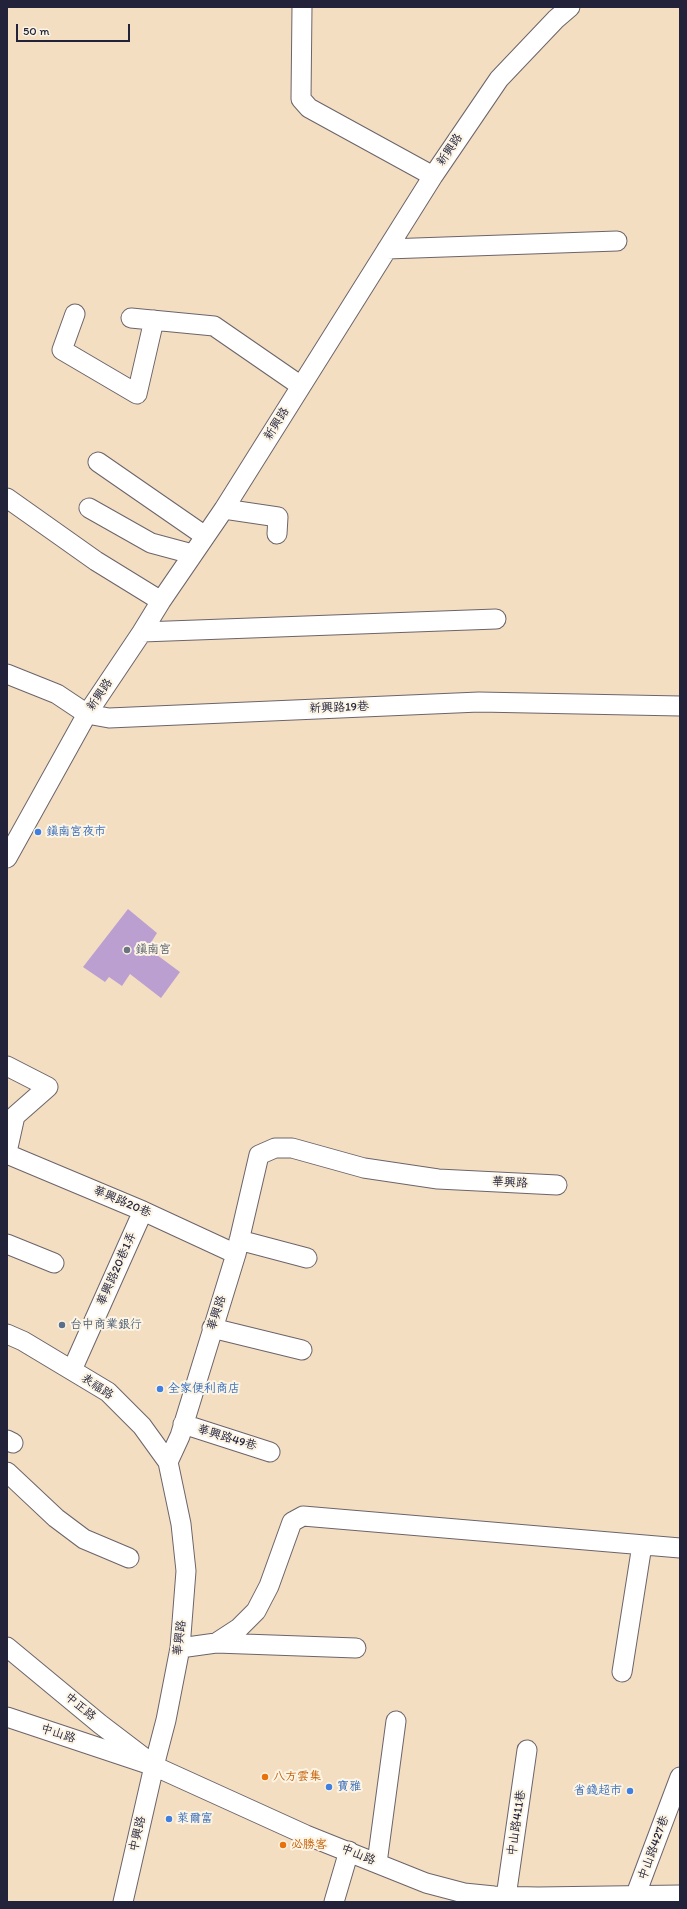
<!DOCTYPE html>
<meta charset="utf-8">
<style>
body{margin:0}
#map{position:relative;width:687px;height:1909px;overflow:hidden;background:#f4dec1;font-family:Itim,sans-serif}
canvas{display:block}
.frame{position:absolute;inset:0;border:8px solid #22223b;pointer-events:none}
.scale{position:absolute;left:16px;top:24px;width:114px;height:18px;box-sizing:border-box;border:2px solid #22223b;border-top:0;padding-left:5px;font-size:12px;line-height:14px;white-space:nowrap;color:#22223b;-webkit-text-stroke:3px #fcf5e5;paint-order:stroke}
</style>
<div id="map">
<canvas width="687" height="1909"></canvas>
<div class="frame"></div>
<div class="scale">50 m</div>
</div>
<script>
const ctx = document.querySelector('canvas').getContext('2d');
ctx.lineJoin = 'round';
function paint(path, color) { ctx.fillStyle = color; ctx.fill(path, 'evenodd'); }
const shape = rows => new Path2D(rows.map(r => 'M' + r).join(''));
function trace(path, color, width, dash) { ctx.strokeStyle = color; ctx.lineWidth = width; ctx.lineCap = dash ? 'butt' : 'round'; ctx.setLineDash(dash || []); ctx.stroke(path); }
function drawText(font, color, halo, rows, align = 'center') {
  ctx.font = font + ' Itim,"LXGW WenKai TC",sans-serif'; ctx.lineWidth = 4; ctx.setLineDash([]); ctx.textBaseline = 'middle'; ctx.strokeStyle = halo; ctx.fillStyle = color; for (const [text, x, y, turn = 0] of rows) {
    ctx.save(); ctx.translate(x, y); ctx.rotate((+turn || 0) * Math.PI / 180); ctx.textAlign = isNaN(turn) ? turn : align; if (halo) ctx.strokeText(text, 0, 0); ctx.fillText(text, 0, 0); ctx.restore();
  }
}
paint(shape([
 [128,909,157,933,152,941,160,946,157,955,180,972,161,998,130,974,122,986,109,977,105,982,83,967]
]), '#bc9fd1');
const minor = shape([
 [302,7,301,99,309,108,433,176],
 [387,249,617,241],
 [75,314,62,350,137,394,154,320],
 [131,318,214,326,301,386],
 [98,462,205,536],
 [7,498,96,561,161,601],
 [89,508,151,543,192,554],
 [224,509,278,517,277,534],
 [142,632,496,619],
 [7,674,57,694,87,714,109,718,479,702,680,706],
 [7,858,87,714,142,632,161,601,224,509,433,176,499,79,556,19,570,7],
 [7,1066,48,1087,15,1116,7,1152],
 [7,1154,143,1211,236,1254],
 [239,1240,307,1258],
 [7,1244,54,1263],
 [212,1328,302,1350],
 [7,1334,23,1341,108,1392,142,1426,168,1462],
 [72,1370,143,1211],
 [183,1424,270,1452],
 [7,1440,13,1443],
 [7,1472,56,1518,84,1539,129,1558],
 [216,1643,356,1648],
 [7,1647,100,1724,142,1756],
 [180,1648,216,1643,239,1628,256,1611,269,1586,292,1522,303,1516,680,1548],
 [622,1672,642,1545],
 [7,1717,154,1766,306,1835,426,1883,464,1893,494,1896,538,1897,680,1895],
 [377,1863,396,1721],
 [506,1897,527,1750],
 [123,1902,154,1766,166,1720,180,1648,186,1571,181,1524,168,1462,180,1436,236,1254,259,1155,275,1148,292,1148,364,1168,438,1179,557,1185],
 [334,1902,349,1851],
 [633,1902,680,1777]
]);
trace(minor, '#6c646a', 21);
trace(minor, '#fff', 19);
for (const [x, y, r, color] of [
 [38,832,4,"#3f7fe0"],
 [127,950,4,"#6b7280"],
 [62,1325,4,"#5c6f8a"],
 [160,1389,4,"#3f7fe0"],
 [265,1777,4,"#e8710a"],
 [329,1787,4,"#3f7fe0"],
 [630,1791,4,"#3f7fe0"],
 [169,1819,4,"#3f7fe0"],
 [283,1845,4,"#e8710a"]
]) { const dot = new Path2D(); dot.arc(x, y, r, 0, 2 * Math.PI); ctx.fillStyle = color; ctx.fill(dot); trace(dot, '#fcf5e5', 1.5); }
drawText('12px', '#22223b', '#fcf5e5', [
 ["新興路",450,150,-56],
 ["新興路",277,424,-58],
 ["新興路",100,695,-56],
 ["新興路19巷",339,708,-2],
 ["華興路",510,1183,3],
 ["華興路20巷",122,1202,23],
 ["華興路20巷1弄",117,1269,-66],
 ["華興路",217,1313,-72],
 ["表福路",97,1387,34],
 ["華興路49巷",227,1438,17],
 ["華興路",180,1638,-83],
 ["中正路",80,1707,40],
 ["中山路",58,1734,18],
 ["中山路411巷",517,1823,-82],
 ["中興路",138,1834,-77],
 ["中山路427巷",654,1848,-70],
 ["中山路",358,1855,22]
]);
drawText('12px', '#366cbe', '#fcf5e5', [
 ["鎮南宮夜市",46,832],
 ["全家便利商店",168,1389],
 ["寶雅",337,1787],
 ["省錢超市",622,1791,"right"],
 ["萊爾富",177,1819]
], 'left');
drawText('12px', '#5b616d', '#fcf5e5', [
 ["鎮南宮",135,950]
], 'left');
drawText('12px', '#4e5e75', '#fcf5e5', [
 ["台中商業銀行",70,1325]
], 'left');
drawText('12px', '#c56008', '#fcf5e5', [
 ["八方雲集",273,1777],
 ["必勝客",291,1845]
], 'left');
</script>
